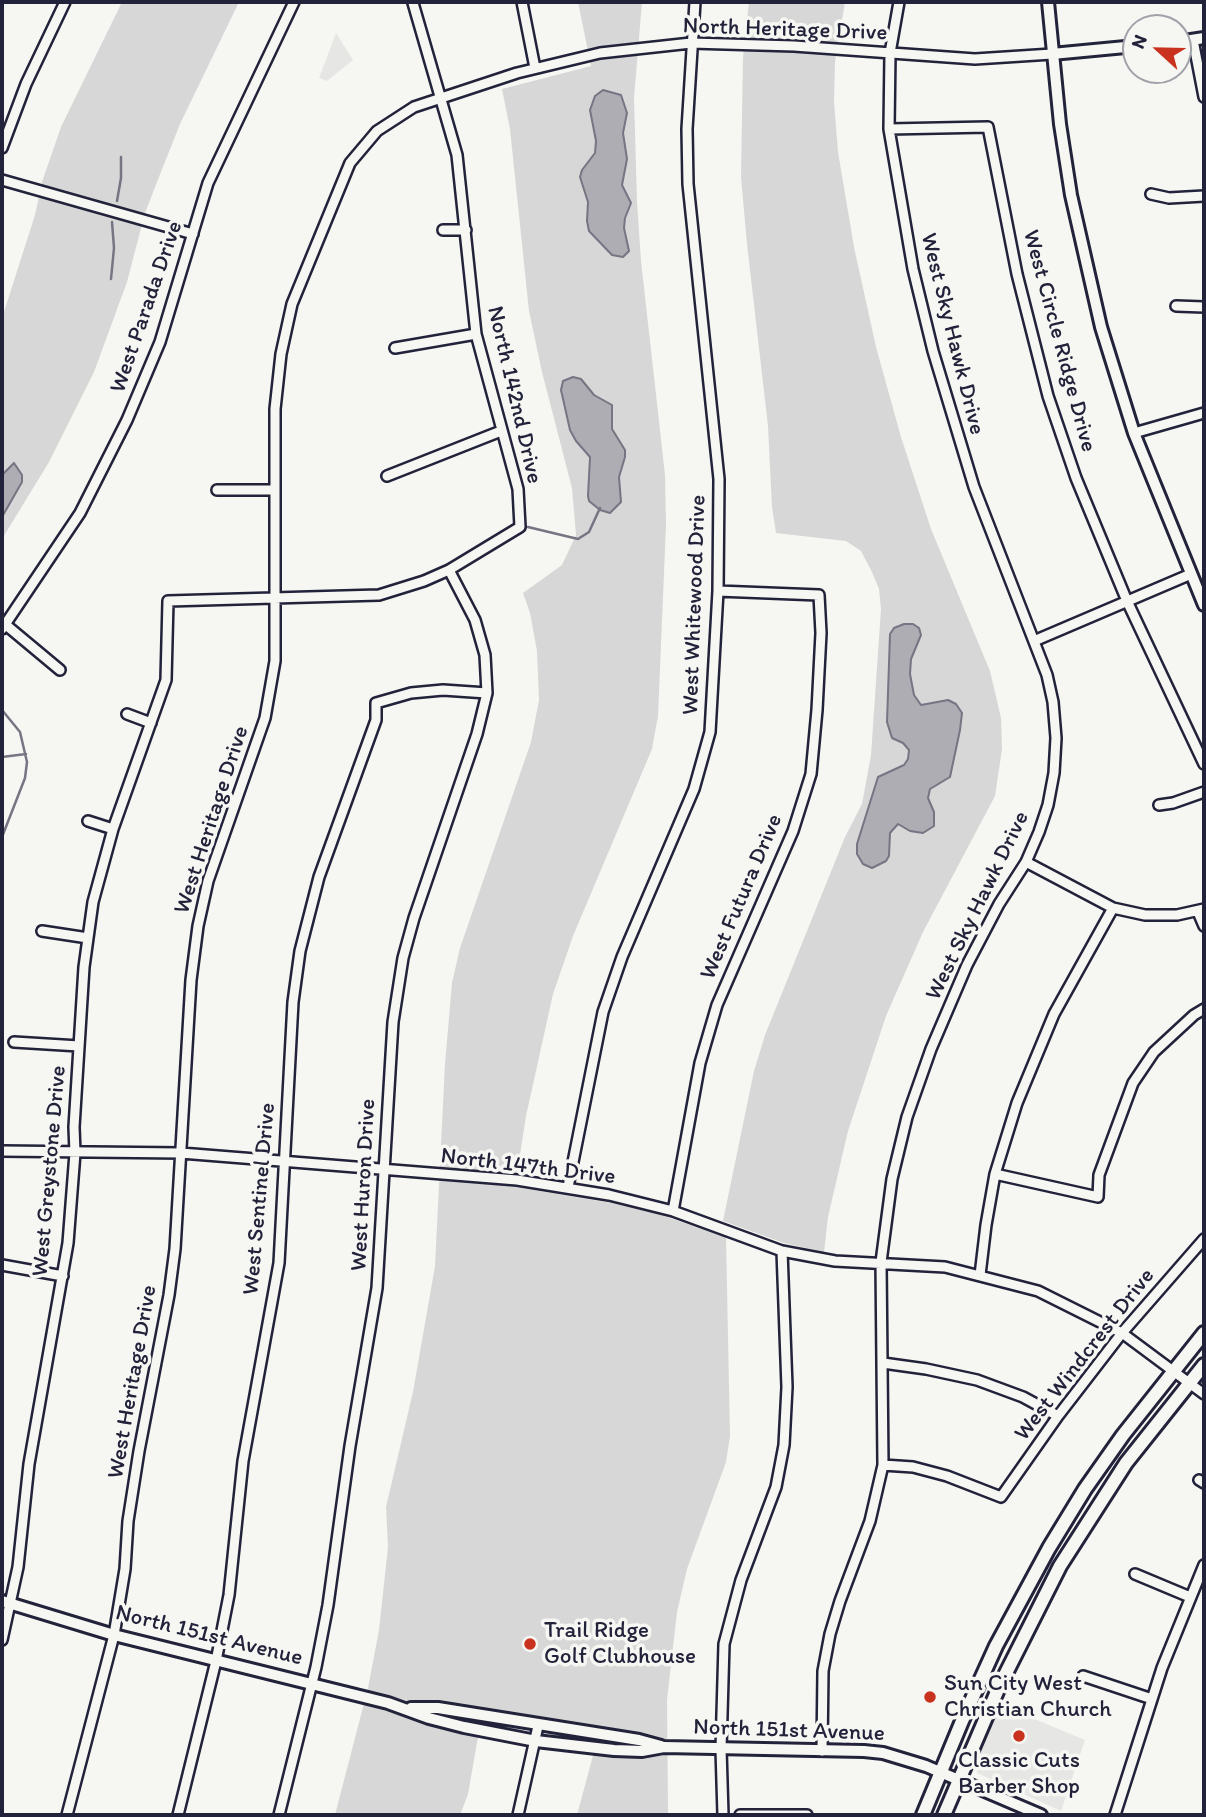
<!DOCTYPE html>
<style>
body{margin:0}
#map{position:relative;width:1206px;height:1817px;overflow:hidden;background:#f6f6f2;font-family:Itim,sans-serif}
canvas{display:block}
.frame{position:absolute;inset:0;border:4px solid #22223b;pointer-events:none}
.north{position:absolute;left:1122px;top:14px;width:70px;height:70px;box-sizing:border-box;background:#f6f6f2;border:2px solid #a1a1a9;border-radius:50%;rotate:292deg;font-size:19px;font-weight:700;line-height:28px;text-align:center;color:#22223b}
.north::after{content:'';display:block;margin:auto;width:24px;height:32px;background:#c8321e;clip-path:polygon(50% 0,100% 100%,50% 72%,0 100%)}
</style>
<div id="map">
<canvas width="1206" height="1817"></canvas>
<div class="frame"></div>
<div class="north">N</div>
</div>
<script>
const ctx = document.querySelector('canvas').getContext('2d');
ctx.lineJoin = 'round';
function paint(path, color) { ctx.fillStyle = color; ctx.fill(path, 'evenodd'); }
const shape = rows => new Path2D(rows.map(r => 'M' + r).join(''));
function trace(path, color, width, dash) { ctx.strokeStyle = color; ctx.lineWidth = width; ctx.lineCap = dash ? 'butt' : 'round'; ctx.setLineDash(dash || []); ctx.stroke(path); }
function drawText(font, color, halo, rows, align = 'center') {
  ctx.font = font + ' Itim,sans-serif'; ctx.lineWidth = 7; ctx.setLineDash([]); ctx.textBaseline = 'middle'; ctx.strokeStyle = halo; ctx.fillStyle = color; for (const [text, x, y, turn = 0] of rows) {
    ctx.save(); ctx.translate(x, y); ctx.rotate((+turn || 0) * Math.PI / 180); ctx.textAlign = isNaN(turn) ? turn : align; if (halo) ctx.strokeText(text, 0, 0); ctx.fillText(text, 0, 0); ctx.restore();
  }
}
paint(shape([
 [336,33,353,60,327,81,319,78],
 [1001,1705,1085,1740,1061,1811,977,1773,976,1761]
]), '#e6e6e4');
paint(shape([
 [122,2,239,2,180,124,157,182,145,213,127,282,94,372,49,462,2,539,2,318,35,215,42,182,61,127],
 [578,2,642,2,634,98,637,202,641,261,665,475,666,525,658,716,652,749,573,936,553,994,526,1116,515,1187,612,1203,658,1214,726,1237,730,1436,726,1462,687,1569,677,1612,667,1700,668,1815,577,1815,594,1752,596,1727,483,1708,468,1794,460,1815,335,1815,368,1688,379,1630,388,1547,386,1507,413,1392,435,1266,445,1064,452,983,460,948,531,742,539,700,537,651,530,613,523,593,562,565,576,535,572,488,542,372,529,311,510,129,502,89,591,66],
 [749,2,845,2,835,62,834,101,838,152,854,247,876,347,901,437,931,529,990,671,1001,718,1002,749,995,796,923,932,886,1016,848,1131,828,1217,824,1252,784,1243,723,1221,754,1071,765,1035,845,837,862,804,871,755,881,609,879,589,872,572,861,551,846,541,776,533,772,507,768,426,747,244,741,177,743,58]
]), '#d7d7d7');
const water = shape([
 [603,90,621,95,627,113,623,133,627,159,622,185,631,203,625,218,624,228,629,251,623,257,612,255,589,231,587,221,588,202,580,177,582,170,595,153,596,141,590,110,595,96,603,90],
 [573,377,581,379,594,395,612,405,612,429,625,450,625,457,619,477,621,502,610,513,600,510,589,501,588,496,590,457,576,441,570,430,561,390,563,381,573,377],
 [14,463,22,475,22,482,2,517,2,475,14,463],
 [904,624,913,624,919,628,921,635,911,659,910,674,914,695,921,705,948,700,956,704,962,713,960,730,950,777,930,789,928,798,934,812,934,826,923,833,910,831,898,824,890,833,889,856,886,861,872,868,863,864,857,854,857,844,878,777,904,765,908,759,909,750,903,743,892,738,887,722,890,634,894,628,904,624]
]);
paint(water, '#adadb3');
trace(water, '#757583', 2);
trace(shape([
 [117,201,121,178,121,157],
 [111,279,114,248,112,222],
 [528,527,578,539,589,532,600,508],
 [2,710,20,732,27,762,25,778,2,837],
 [2,757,26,754]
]), '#757583', 2.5);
const minor = shape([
 [522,2,535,68],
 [1193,40,1204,97],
 [889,129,988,127,1017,274,1048,396,1076,478,1127,601,1204,764],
 [2,148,26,84,65,2],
 [2,180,193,234],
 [1151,194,1169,198,1204,196],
 [443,230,466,230],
 [1176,306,1204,307],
 [395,348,476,334],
 [1134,433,1204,413],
 [387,476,501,431],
 [217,490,274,490],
 [6,625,60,670],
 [2,629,80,513,127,420,160,342,208,183,294,2],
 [1034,641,1191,574],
 [127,714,151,723],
 [1159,805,1173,803,1204,792],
 [88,821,113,829],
 [1026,862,1113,908,1145,915,1177,915,1204,909],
 [1198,912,1204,926],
 [42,931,88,938],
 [14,1042,79,1046],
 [2,1151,181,1153,517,1180,609,1195,673,1211,782,1251,835,1261,945,1267,1038,1291,1122,1333,1204,1394],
 [995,1174,1098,1197,1099,1175,1133,1083,1154,1052,1194,1015,1204,1009],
 [568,1187,603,1012,622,957,694,789,710,732,718,591,719,479,688,184,687,129,695,2],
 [673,1211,700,1063,717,1005,793,831,811,774,817,710,821,633,819,595,718,591],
 [2,1265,63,1276],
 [980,1275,986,1225,995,1174,1017,1103,1054,1014,1113,908],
 [883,1363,926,1369,977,1380,1023,1397,1058,1416],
 [883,1465,913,1467,947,1476,1001,1497,1058,1416,1122,1333,1204,1239],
 [1199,1480,1204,1483],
 [1135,1574,1190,1597],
 [2,1640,18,1567,29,1464,68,1243,75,1153,74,1127,84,967,93,902,113,829,166,680,168,601,379,595,424,581,449,570,520,527,518,489,476,334,457,155,413,3],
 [1083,1676,1152,1699],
 [822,1751,823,1671,830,1634,840,1601,870,1521,883,1465,881,1262,892,1179,907,1117,931,1049,967,965,999,904,1026,862,1039,832,1048,805,1054,773,1056,738,1053,702,1047,675,974,487,933,351,913,269,889,129,890,53,899,2],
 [67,1815,114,1635,125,1569,128,1521,139,1451,169,1295,175,1249,191,980,198,926,208,881,265,718,275,661,275,409,281,354,292,304,350,163,377,131,414,107,517,73,600,53,691,43,794,46,975,59,1052,54],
 [178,1815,216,1661,229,1595,243,1461,279,1263,293,1002,300,951,319,877,376,720,376,703,411,693,443,690,487,693],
 [279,1815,316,1667,328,1605,350,1446,377,1288,393,1022,403,958,414,918,477,734,487,693,485,655,475,620,449,570],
 [518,1815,538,1726],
 [723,1815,721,1749,724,1644,741,1580,776,1487,784,1445,787,1387,782,1251],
 [740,1815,807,1815],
 [1115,1815,1162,1668,1204,1565]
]);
const tertiary = shape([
 [1048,2,1060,124,1071,195,1101,327,1134,433,1204,605],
 [1178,42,1204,38],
 [1052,54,1136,46],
 [2,1601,114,1635,388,1703,429,1718,464,1727,536,1741,614,1750,642,1751,664,1747,864,1751,883,1753,926,1766,1041,1815],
 [411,1708,438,1708,639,1740,661,1746]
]);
const secondary = shape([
 [923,1815,962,1721,996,1646,1049,1548,1085,1489,1123,1435,1204,1333],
 [944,1815,999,1687,1060,1566,1126,1463,1204,1365]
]);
trace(minor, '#22223b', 14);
trace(tertiary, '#22223b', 16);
trace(secondary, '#22223b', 18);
trace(minor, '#f6f6f2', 9);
trace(tertiary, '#f6f6f2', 10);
trace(secondary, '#f6f6f2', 12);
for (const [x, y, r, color] of [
 [530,1644,7,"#c8321e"],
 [930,1697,7,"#c8321e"],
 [1019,1736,7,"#c8321e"]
]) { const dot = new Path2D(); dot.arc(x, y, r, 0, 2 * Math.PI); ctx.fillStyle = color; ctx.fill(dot); trace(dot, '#f6f6f2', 2.5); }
drawText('23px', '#22223b', '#f6f6f2', [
 ["North Heritage Drive",785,30,2],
 ["West Parada Drive",147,307,-71],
 ["West Sky Hawk Drive",952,334,76],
 ["West Circle Ridge Drive",1059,341,75],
 ["North 142nd Drive",514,395,77],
 ["West Whitewood Drive",695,605,-88],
 ["West Heritage Drive",212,820,-72],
 ["West Futura Drive",742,897,-67],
 ["West Sky Hawk Drive",978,906,-64],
 ["North 147th Drive",528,1167,7],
 ["West Greystone Drive",50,1171,-85],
 ["West Huron Drive",364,1185,-87],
 ["West Sentinel Drive",260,1199,-85],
 ["West Windcrest Drive",1085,1355,-52],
 ["West Heritage Drive",133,1382,-80],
 ["North 151st Avenue",209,1636,14],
 ["North 151st Avenue",789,1731,2]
]);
drawText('23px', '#22223b', '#f6f6f2', [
 ["Trail Ridge",544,1631],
 ["Golf Clubhouse",544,1657],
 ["Sun City West",944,1684],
 ["Christian Church",944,1710],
 ["Classic Cuts",1019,1761,"center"],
 ["Barber Shop",1019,1787,"center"]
], 'left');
</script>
